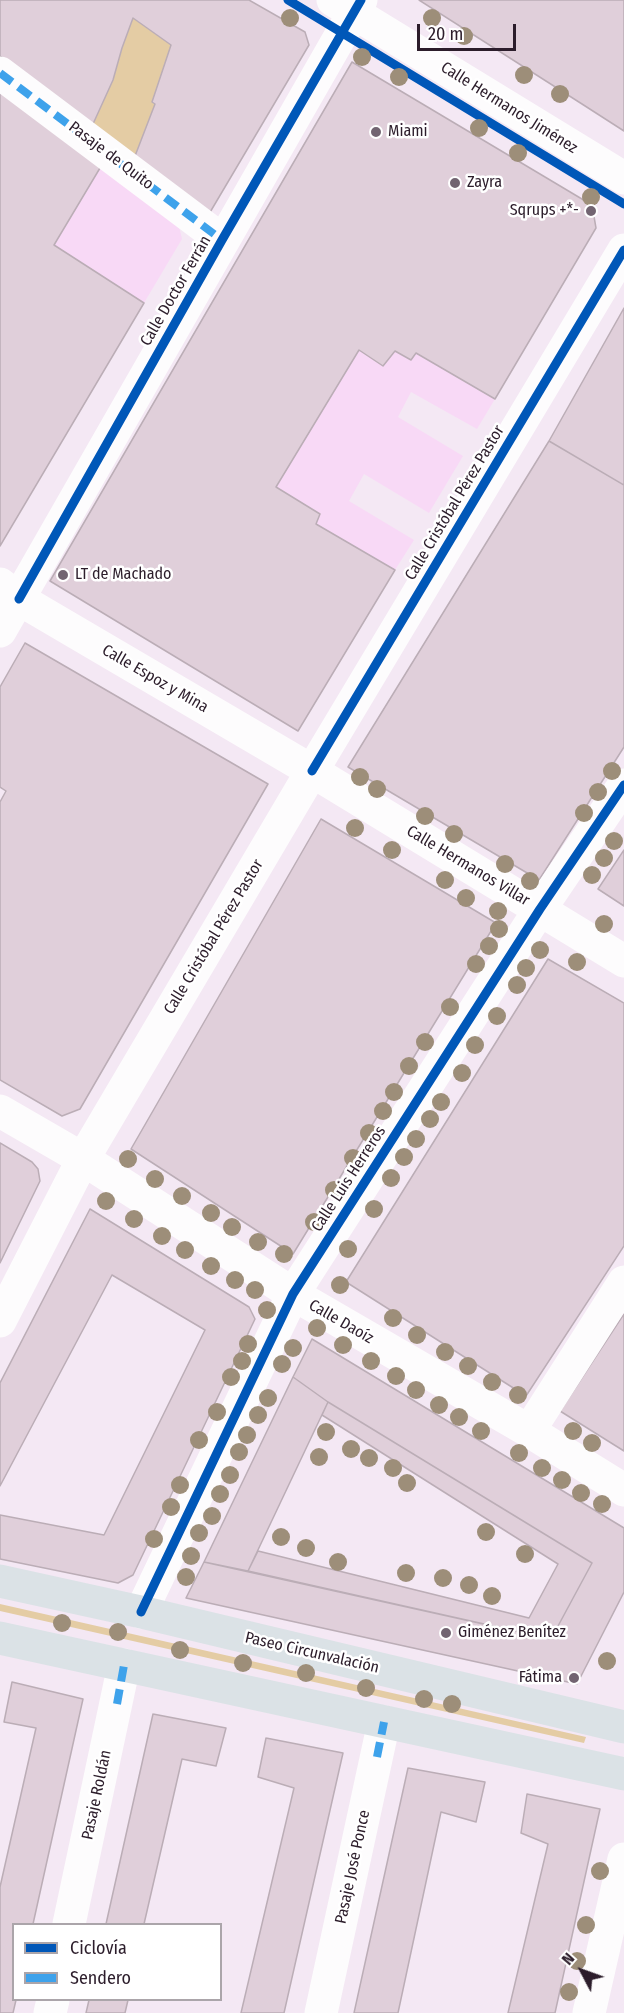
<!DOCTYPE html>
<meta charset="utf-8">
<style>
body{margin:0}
#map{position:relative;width:624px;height:2013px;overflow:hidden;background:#f4e8f4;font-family:"Fira Sans Condensed",sans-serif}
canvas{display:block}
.legend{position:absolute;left:12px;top:1923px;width:210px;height:78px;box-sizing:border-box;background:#fff;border:2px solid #aba5aa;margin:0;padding:8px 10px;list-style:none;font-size:18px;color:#2c1d2b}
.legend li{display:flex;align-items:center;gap:12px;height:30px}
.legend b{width:30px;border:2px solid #aba5aa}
.north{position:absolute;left:552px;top:1941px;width:60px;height:60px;-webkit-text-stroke:4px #fff;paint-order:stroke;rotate:311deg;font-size:16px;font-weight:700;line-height:24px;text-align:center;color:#2c1d2b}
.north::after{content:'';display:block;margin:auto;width:21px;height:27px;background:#2c1d2b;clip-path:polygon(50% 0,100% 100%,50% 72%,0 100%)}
.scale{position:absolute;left:417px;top:24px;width:99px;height:27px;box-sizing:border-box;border:3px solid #2c1d2b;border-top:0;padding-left:8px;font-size:18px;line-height:21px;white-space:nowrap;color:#2c1d2b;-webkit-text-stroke:4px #fff;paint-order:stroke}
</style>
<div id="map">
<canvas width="624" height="2013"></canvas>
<ul class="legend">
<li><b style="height:8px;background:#0057b8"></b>Ciclovía</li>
<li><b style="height:8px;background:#3ea2eb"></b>Sendero</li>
</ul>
<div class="north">N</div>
<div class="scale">20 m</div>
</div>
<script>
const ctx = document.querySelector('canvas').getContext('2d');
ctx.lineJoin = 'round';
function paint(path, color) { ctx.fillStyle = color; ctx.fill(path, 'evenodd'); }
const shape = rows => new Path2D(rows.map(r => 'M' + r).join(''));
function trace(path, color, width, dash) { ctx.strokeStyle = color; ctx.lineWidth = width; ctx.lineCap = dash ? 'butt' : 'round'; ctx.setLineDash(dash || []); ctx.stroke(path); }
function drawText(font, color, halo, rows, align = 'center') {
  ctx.font = font + ' "Fira Sans Condensed",sans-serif'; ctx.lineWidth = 5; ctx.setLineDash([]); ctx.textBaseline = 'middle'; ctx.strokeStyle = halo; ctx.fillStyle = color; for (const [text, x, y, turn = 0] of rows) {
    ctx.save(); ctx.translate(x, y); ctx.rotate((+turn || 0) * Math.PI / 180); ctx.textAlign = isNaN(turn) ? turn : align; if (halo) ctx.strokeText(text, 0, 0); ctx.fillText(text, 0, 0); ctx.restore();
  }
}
paint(shape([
 [103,163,178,222,182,239,144,303,54,245],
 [359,350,395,351,411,360,416,353,495,399,477,429,411,392,398,417,463,456,429,513,364,474,349,501,414,540,395,570,316,524,320,514,276,487]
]), '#f8d9f6');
paint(shape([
 [133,18,171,45,152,102,155,104,135,156,93,124,113,80,122,48],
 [0,1604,586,1737,584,1743,0,1611]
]), '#e4cca4');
const building = shape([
 [0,0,249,0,305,32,309,45,209,214,135,156,155,104,152,102,171,45,133,18,122,48,113,80,93,124,0,56,0,0],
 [419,0,624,0,624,131,582,104,419,0],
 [352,62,592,205,596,228,495,399,416,353,411,360,395,351,383,366,359,350,276,487,320,514,316,524,395,570,298,731,50,581,352,62],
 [0,91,103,163,54,245,144,303,0,546,0,91],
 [624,308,624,485,549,441,624,308],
 [549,441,624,485,624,747,539,880,348,767,549,441],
 [25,643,268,784,80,1109,62,1116,0,1080,0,802,6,791,0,787,0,687,25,643],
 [321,819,496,923,293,1254,131,1149,321,819],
 [624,850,624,906,598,889,624,850],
 [548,959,624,1003,624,1246,526,1396,346,1282,548,959],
 [0,1143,32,1162,38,1169,40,1181,0,1263,0,1143],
 [90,1209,249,1307,255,1319,133,1575,118,1583,0,1559,0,1515,104,1535,205,1330,112,1275,0,1486,0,1383,90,1209],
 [624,1314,624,1451,560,1411,624,1314],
 [312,1339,624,1528,624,1592,577,1684,186,1598,204,1562,551,1639,592,1563,328,1402,293,1377,312,1339],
 [293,1377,328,1402,248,1571,204,1562,293,1377],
 [328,1402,592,1563,551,1639,248,1571,258,1551,529,1618,558,1564,322,1415,328,1402],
 [12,1682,83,1699,33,1924,14,1924,14,2000,16,2000,13,2013,0,2013,0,1887,36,1728,4,1722,12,1682],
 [153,1714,226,1728,216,1766,182,1759,144,1924,106,1924,153,1714],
 [266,1738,343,1753,284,2013,241,2013,294,1788,258,1777,266,1738],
 [408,1768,485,1782,476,1822,441,1812,398,2013,354,2013,408,1768],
 [527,1794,600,1809,555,2013,508,2013,548,1844,521,1833,527,1794],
 [89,2000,128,2000,125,2013,86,2013,89,2000]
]);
paint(building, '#e0cfda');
trace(building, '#bbadb6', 1.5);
trace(shape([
 [333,0,624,178],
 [0,73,222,240],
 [0,584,19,599,312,771,624,961],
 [0,631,361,0],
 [0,1111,83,1159,293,1294,529,1431,624,1490],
 [0,1321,83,1159,312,771,624,250],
 [529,1431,624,1282],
 [141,1612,293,1294,540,909,624,785],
 [69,1924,124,1665],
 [50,2013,53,2000],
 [321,2013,384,1722],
 [589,2013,624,1859]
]), '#fdfcfd', 33);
trace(shape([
 [0,1581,141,1612,624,1727],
 [0,1638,624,1774]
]), '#dbe2e6', 33);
trace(shape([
 [0,73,222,240],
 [117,1704,124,1665],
 [377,1757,384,1722]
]), '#3ea2eb', 8, [15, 8]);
trace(shape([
 [288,0,624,204],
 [19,599,222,240,361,0],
 [312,771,624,250],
 [141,1612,293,1294,540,909,624,785]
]), '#0057b8', 9);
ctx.fillStyle = '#9d8e79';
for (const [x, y] of [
 [290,18],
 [432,18],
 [464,36],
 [362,57],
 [524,75],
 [399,77],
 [560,94],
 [479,128],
 [518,153],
 [591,197],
 [612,771],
 [360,777],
 [377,789],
 [598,792],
 [584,813],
 [425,816],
 [355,828],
 [454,834],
 [614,841],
 [392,850],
 [604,858],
 [505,864],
 [592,875],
 [445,880],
 [530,881],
 [466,898],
 [498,911],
 [604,924],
 [499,929],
 [489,946],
 [540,950],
 [577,962],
 [476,964],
 [526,968],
 [517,985],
 [450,1007],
 [497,1016],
 [425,1042],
 [475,1045],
 [409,1066],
 [462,1073],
 [394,1092],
 [441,1102],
 [383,1111],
 [430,1119],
 [369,1133],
 [416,1139],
 [404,1157],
 [353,1158],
 [128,1159],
 [391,1178],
 [155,1179],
 [334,1190],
 [182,1196],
 [106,1201],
 [374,1209],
 [211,1213],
 [134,1219],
 [314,1222],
 [232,1227],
 [162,1236],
 [258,1242],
 [348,1249],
 [185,1250],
 [284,1254],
 [211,1266],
 [235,1280],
 [340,1285],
 [255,1290],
 [267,1310],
 [393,1318],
 [317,1328],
 [417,1335],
 [248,1344],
 [343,1345],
 [293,1348],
 [445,1352],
 [242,1361],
 [371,1361],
 [282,1364],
 [468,1366],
 [396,1376],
 [231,1377],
 [492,1382],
 [416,1390],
 [518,1395],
 [268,1398],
 [439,1405],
 [217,1412],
 [258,1415],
 [459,1417],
 [481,1431],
 [573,1431],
 [326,1432],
 [247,1435],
 [199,1440],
 [592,1443],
 [351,1449],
 [239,1452],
 [519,1453],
 [319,1457],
 [369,1458],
 [393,1468],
 [542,1468],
 [230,1475],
 [562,1480],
 [407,1483],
 [180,1485],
 [581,1493],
 [220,1494],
 [602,1504],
 [171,1507],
 [212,1516],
 [486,1532],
 [199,1533],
 [281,1537],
 [154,1539],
 [306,1548],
 [525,1554],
 [191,1556],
 [338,1562],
 [406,1573],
 [186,1577],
 [443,1578],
 [469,1585],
 [492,1596],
 [62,1623],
 [118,1632],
 [180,1650],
 [607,1661],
 [243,1663],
 [306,1673],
 [366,1688],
 [424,1699],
 [452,1704],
 [600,1871],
 [586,1925],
 [577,1961],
 [569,1992]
]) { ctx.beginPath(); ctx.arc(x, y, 9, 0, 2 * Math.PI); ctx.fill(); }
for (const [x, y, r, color] of [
 [376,132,6,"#726471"],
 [455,183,6,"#726471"],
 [591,211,6,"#726471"],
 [63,575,6,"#726471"],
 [446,1633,6,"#726471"],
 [574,1678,6,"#726471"]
]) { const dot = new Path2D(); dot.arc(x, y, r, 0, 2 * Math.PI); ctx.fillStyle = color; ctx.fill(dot); trace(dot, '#fff', 2); }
drawText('16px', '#2c1d2b', '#fff', [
 ["Calle Hermanos Jiménez",509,108,32],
 ["Pasaje de Quito",111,156,37],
 ["Calle Doctor Ferrán",176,291,-60],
 ["Calle Cristóbal Pérez Pastor",455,503,-59],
 ["Calle Espoz y Mina",155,679,30],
 ["Calle Hermanos Villar",468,866,31],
 ["Calle Cristóbal Pérez Pastor",214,937,-59],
 ["Calle Luis Herreros",349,1179,-57],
 ["Calle Daoíz",341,1322,30],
 ["Paseo Circunvalación",312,1653,13],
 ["Pasaje Roldán",97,1795,-78],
 ["Pasaje José Ponce",353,1867,-78]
]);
drawText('16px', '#2c1d2b', '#fff', [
 ["Miami",388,132],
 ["Zayra",467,183],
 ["Sqrups +*-",579,211,"right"],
 ["LT de Machado",75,575],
 ["Giménez Benítez",458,1633],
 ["Fátima",562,1678,"right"]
], 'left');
</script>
